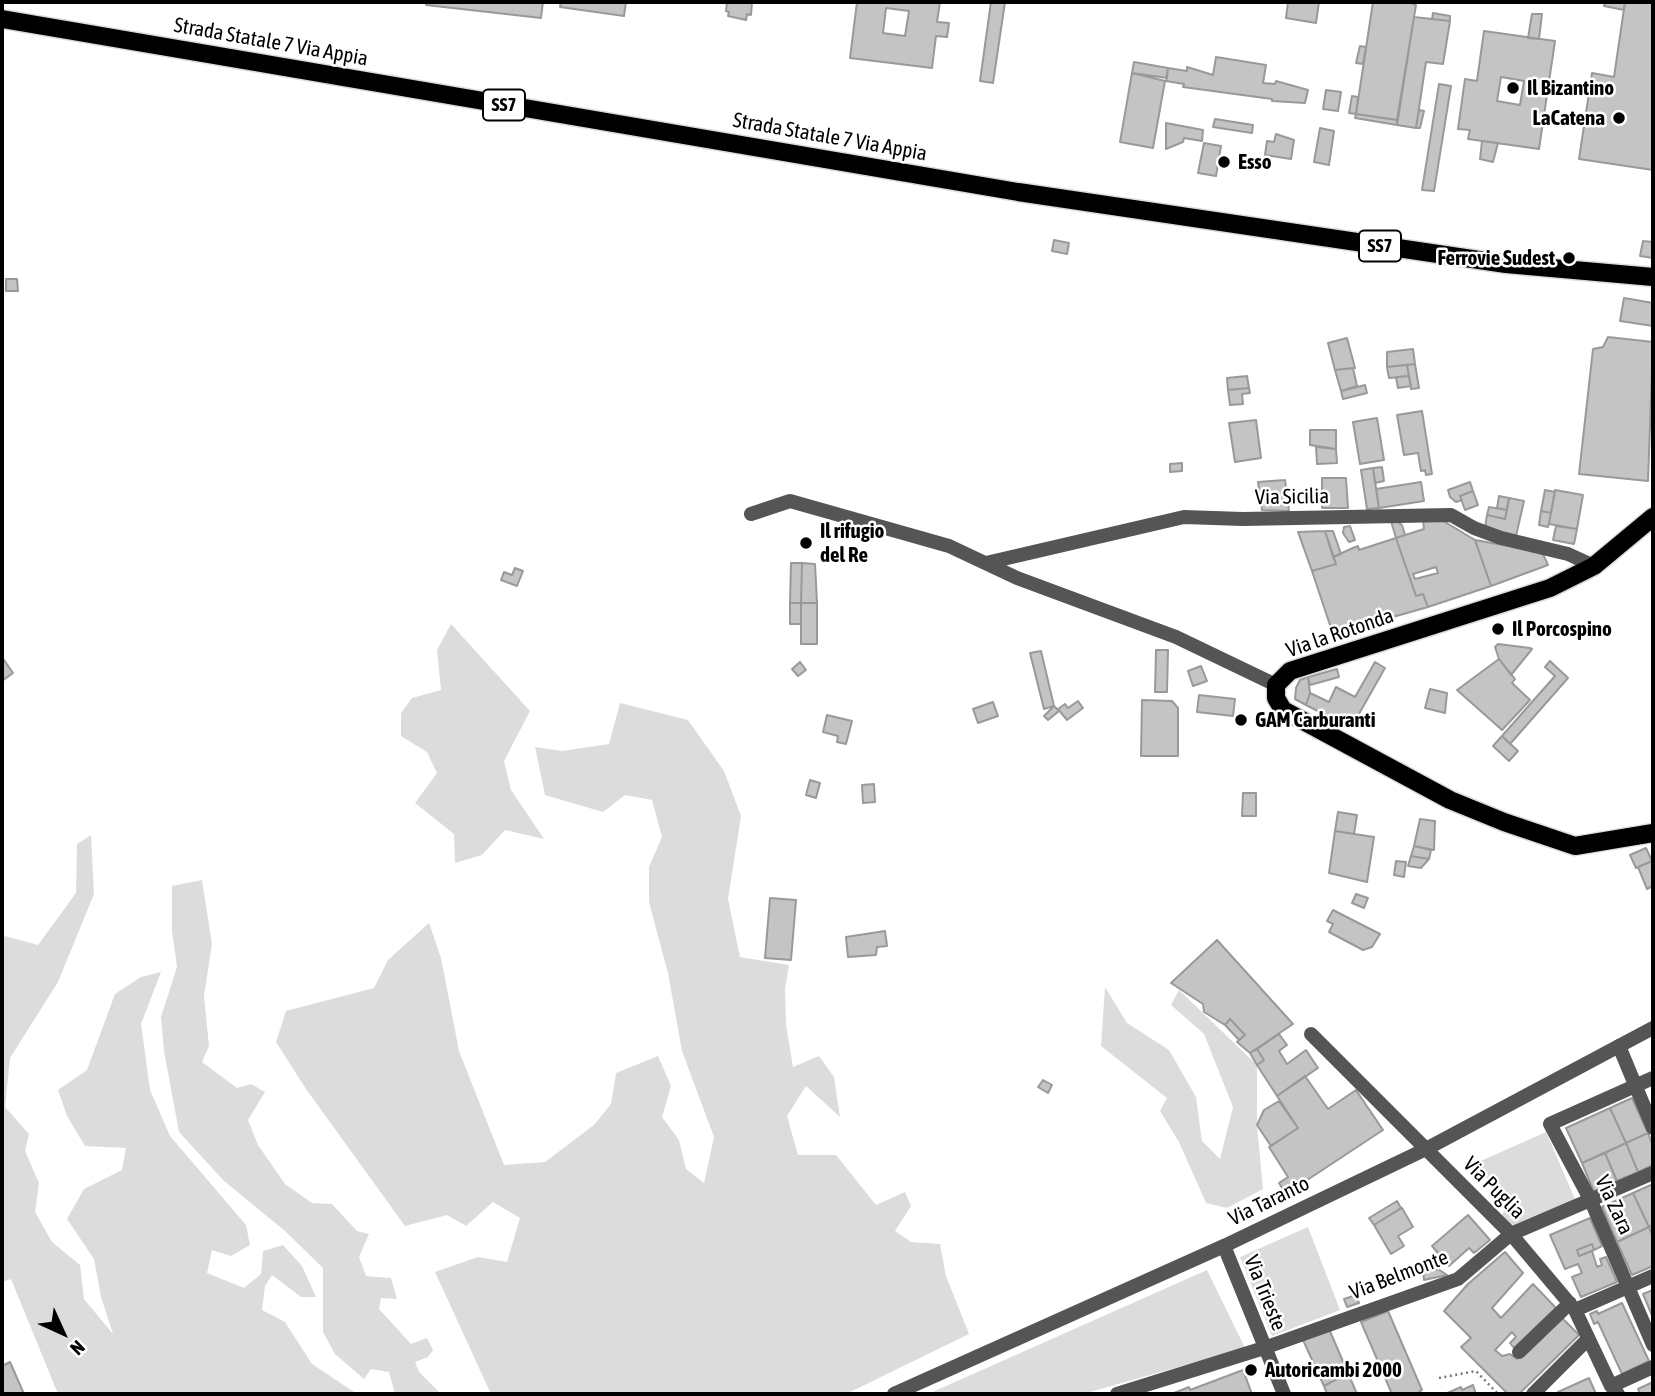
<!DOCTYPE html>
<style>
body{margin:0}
#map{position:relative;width:1655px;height:1396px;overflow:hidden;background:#fff;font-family:"Asap Condensed",sans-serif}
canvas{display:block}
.frame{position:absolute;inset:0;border:4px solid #000;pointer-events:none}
.north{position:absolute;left:28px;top:1298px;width:70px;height:70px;-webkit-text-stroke:5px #fff;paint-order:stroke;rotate:135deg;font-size:19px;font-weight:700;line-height:28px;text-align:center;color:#000}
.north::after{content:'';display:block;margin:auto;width:24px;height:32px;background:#000;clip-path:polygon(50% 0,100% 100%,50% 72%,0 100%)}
</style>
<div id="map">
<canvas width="1655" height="1396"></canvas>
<div class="frame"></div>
<div class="north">N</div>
</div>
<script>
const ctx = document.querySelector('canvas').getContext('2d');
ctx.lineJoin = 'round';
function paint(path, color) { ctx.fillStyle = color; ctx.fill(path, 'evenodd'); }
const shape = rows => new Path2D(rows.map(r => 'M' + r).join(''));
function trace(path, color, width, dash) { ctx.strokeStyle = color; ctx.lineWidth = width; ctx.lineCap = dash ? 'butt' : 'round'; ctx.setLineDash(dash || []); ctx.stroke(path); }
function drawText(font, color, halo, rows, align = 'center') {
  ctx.font = font + ' "Asap Condensed",sans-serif'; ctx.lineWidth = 5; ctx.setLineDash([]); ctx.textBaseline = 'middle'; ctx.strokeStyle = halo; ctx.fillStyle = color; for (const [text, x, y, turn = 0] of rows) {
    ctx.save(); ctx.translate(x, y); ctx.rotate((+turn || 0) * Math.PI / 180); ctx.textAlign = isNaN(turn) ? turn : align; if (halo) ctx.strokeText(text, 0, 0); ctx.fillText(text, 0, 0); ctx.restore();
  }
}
paint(shape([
 [451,624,530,711,504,761,511,790,544,839,505,830,482,855,455,863,454,834,415,803,437,773,427,752,401,736,401,713,412,698,441,690,437,650],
 [620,703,688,720,724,771,741,816,728,899,740,957,789,965,785,989,786,1025,793,1067,819,1056,834,1077,840,1117,806,1086,787,1116,798,1155,836,1155,876,1205,905,1192,911,1206,895,1231,911,1242,940,1244,946,1276,969,1334,846,1394,491,1394,435,1272,478,1257,507,1262,520,1218,493,1202,466,1226,447,1215,405,1226,306,1089,276,1042,286,1011,374,988,388,960,429,923,441,958,459,1051,504,1165,545,1162,594,1125,611,1104,616,1073,658,1056,671,1086,662,1117,679,1140,686,1169,704,1183,714,1137,682,1051,668,973,649,902,649,867,662,837,652,800,625,795,603,812,545,795,535,747,562,751,609,744],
 [91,835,94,894,58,982,10,1058,5,1107,29,1134,25,1151,39,1183,35,1212,52,1242,80,1265,84,1299,113,1334,101,1297,94,1259,67,1219,84,1189,122,1170,126,1148,85,1146,67,1116,58,1090,87,1070,115,994,141,977,161,972,141,1024,150,1090,170,1136,246,1225,250,1245,231,1256,212,1250,207,1273,244,1288,261,1274,263,1251,283,1245,302,1266,316,1297,301,1297,272,1275,265,1286,262,1310,285,1322,312,1364,357,1394,58,1394,11,1279,2,1282,2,939,5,936,38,945,76,893,77,844],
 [202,880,212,944,204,996,209,1046,202,1062,237,1088,251,1084,265,1092,248,1120,258,1145,285,1184,312,1203,332,1204,357,1231,369,1234,359,1257,366,1276,391,1278,397,1299,381,1298,379,1309,411,1344,427,1338,433,1350,428,1357,415,1362,419,1372,441,1394,374,1394,395,1394,389,1372,371,1369,364,1379,335,1354,323,1332,323,1268,285,1231,224,1181,179,1132,164,1051,161,1017,177,967,172,931,172,886],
 [1105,987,1127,1023,1169,1050,1196,1097,1202,1141,1220,1159,1233,1107,1204,1034,1171,1005,1179,990,1257,1065,1257,1125,1263,1189,1227,1208,1206,1203,1179,1142,1160,1111,1167,1098,1101,1046],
 [1546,1132,1575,1199,1512,1227,1502,1216,1507,1203,1474,1164],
 [1308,1227,1340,1310,1272,1336,1240,1257],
 [1207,1270,1245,1348,1083,1394,928,1394]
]), '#dcdcdc');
const building = shape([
 [426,2,543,2,541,18,426,5,426,2],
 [561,2,626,2,624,16,560,7,561,2],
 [727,2,752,2,751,15,747,14,746,20,728,16,729,12,726,11,727,2],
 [857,2,940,2,937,22,949,23,947,37,936,36,932,68,850,58,857,2],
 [886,8,909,11,905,36,883,33,886,8],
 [991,2,1005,2,993,83,980,81,991,2],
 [1288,2,1319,2,1316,23,1286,18,1288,2],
 [1373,2,1409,2,1416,5,1397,120,1356,114,1373,2],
 [1605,2,1625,2,1624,10,1604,6,1605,2],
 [1625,2,1653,2,1653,170,1579,159,1592,73,1614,77,1625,2],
 [1433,13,1450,16,1450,21,1432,19,1433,13],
 [1532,14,1542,14,1539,39,1528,38,1532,14],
 [1414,17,1450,21,1443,64,1426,62,1416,128,1397,125,1414,17],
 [1484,31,1555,41,1539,149,1468,139,1470,130,1458,129,1465,79,1477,81,1484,31],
 [1501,77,1524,81,1520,105,1497,101,1501,77],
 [1360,46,1366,47,1363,64,1356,63,1360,46],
 [1216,57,1266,65,1263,83,1275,84,1276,81,1308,90,1305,103,1272,101,1272,99,1183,87,1184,84,1166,81,1168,68,1187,71,1187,67,1213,75,1216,57],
 [1134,62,1168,68,1167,78,1132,73,1134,62],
 [1132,73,1165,81,1153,148,1120,142,1132,73],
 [1439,84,1451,86,1434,191,1422,190,1439,84],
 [1326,90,1341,92,1338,111,1323,109,1326,90],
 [1352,96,1358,97,1356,114,1349,113,1352,96],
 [1419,110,1424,111,1420,128,1416,128,1419,110],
 [1356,114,1397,120,1397,125,1355,118,1356,114],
 [1215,119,1253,125,1252,133,1213,127,1215,119],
 [1166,123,1203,130,1202,141,1184,138,1183,142,1166,149,1166,123],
 [1320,128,1334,131,1329,165,1314,162,1320,128],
 [1276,134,1294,140,1291,159,1265,155,1267,141,1274,142,1276,134],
 [1482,141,1498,143,1493,162,1480,159,1482,141],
 [1204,143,1221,146,1216,176,1198,173,1204,143],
 [1054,240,1069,243,1067,254,1052,251,1054,240],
 [1643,241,1653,242,1653,258,1640,256,1643,241],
 [6,279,17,279,18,291,6,291,6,279],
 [1624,298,1653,303,1653,326,1620,321,1624,298],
 [1608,337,1653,342,1648,481,1579,474,1593,349,1603,347,1608,337],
 [1347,338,1355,368,1335,370,1328,343,1347,338],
 [1413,349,1415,364,1387,367,1387,352,1413,349],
 [1415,364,1419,388,1411,389,1407,365,1415,364],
 [1407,365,1409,376,1389,378,1387,367,1407,365],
 [1353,368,1357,386,1341,391,1335,370,1353,368],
 [1247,376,1249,388,1228,390,1227,378,1247,376],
 [1409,376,1411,386,1398,388,1396,377,1409,376],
 [1365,385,1367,393,1343,399,1341,391,1365,385],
 [1249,388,1250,393,1242,394,1243,404,1230,405,1228,390,1249,388],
 [1422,411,1432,474,1426,475,1425,470,1421,471,1418,453,1404,455,1397,415,1422,411],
 [1377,418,1384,460,1360,464,1353,422,1377,418],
 [1256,420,1261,458,1235,462,1229,423,1256,420],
 [1310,430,1336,430,1336,449,1310,445,1310,430],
 [1316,447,1336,449,1337,463,1317,464,1316,447],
 [1182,463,1182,471,1170,472,1170,464,1182,463],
 [1382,467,1384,481,1375,483,1373,468,1382,467],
 [1373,468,1379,508,1367,509,1361,470,1373,468],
 [1322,478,1346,478,1348,508,1322,508,1322,478],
 [1285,480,1289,511,1262,510,1258,482,1285,480],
 [1421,482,1424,501,1379,508,1376,489,1421,482],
 [1470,482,1473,491,1460,496,1462,500,1456,502,1450,497,1448,490,1470,482],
 [1545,490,1555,492,1551,513,1541,511,1545,490],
 [1555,490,1583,495,1577,529,1549,524,1555,490],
 [1473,491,1478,505,1465,510,1460,496,1473,491],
 [1499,496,1509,498,1507,510,1497,508,1499,496],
 [1509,498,1524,501,1516,536,1485,527,1487,515,1505,519,1509,498],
 [1489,507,1507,510,1505,519,1487,515,1489,507],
 [1541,511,1551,513,1548,527,1539,525,1541,511],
 [1440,519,1475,540,1491,586,1428,607,1423,594,1416,596,1396,538,1424,529,1423,520,1440,519],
 [1436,567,1438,573,1415,579,1413,574,1436,567],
 [1395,520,1402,525,1405,535,1396,538,1391,521,1395,520],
 [1350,526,1355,540,1349,542,1343,533,1344,527,1350,526],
 [1556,526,1577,529,1574,544,1553,540,1556,526],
 [1325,531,1333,531,1341,554,1333,557,1325,531],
 [1325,531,1336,564,1312,571,1298,532,1325,531],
 [1396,538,1416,596,1423,594,1428,607,1333,634,1312,571,1336,564,1333,557,1353,548,1358,546,1359,550,1396,538],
 [1475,540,1542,552,1548,565,1491,586,1475,540],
 [791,563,802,563,801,603,790,603,791,563],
 [802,563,815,564,817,603,801,603,802,563],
 [515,568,523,571,517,586,501,580,504,572,512,575,515,568],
 [790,603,801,603,801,624,790,624,790,603],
 [801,603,817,603,817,644,801,644,801,603],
 [1498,644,1530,648,1532,649,1511,675,1499,659,1495,647,1498,644],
 [1156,650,1168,650,1167,692,1155,692,1156,650],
 [1041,651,1054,706,1044,709,1030,653,1041,651],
 [1499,659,1515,679,1512,683,1530,700,1502,730,1457,690,1499,659],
 [4,660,13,673,2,681,2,662,4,660],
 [1550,661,1568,678,1510,744,1502,736,1555,676,1545,667,1550,661],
 [800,662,806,670,798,676,792,669,800,662],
 [1375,662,1385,668,1351,728,1306,705,1310,693,1329,702,1336,687,1355,697,1375,662],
 [1201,666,1207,681,1193,686,1188,671,1201,666],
 [1337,669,1339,677,1310,685,1308,677,1337,669],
 [1308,677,1310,693,1306,705,1295,699,1296,688,1300,680,1308,677],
 [1430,689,1447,693,1445,713,1425,708,1430,689],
 [1199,695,1235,699,1233,716,1197,712,1199,695],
 [1142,700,1172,701,1178,708,1178,756,1141,756,1142,700],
 [1078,701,1083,708,1067,720,1058,709,1065,704,1068,708,1078,701],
 [993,702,998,716,978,723,973,709,993,702],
 [1054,706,1059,711,1048,720,1044,716,1054,706],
 [827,715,852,721,846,744,837,742,838,736,823,732,827,715],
 [1502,736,1518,751,1509,761,1493,746,1502,736],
 [810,780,820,783,816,798,806,795,810,780],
 [874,784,875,802,863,803,862,785,874,784],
 [1243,793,1256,793,1256,816,1242,816,1243,793],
 [1338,812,1357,815,1354,834,1335,831,1338,812],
 [1420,819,1435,821,1434,850,1414,846,1420,819],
 [1335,831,1374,837,1367,882,1329,873,1335,831],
 [1414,846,1431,850,1429,859,1411,856,1414,846],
 [1646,848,1652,861,1636,868,1630,855,1646,848],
 [1411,856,1429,859,1421,868,1408,866,1411,856],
 [1396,861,1406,862,1404,877,1394,875,1396,861],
 [1652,861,1653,886,1647,889,1638,867,1652,861],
 [1356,894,1368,898,1364,908,1352,903,1356,894],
 [770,898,796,900,791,960,765,958,770,898],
 [1333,910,1380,934,1372,947,1363,950,1329,932,1333,924,1327,921,1333,910],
 [885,931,887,946,877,947,876,955,848,957,846,937,885,931],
 [1217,940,1293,1024,1250,1053,1237,1042,1245,1035,1230,1019,1225,1025,1204,1012,1203,1004,1171,983,1217,940],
 [1230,1019,1245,1035,1239,1040,1225,1025,1230,1019],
 [1279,1034,1287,1045,1279,1051,1287,1064,1306,1050,1318,1068,1277,1096,1257,1065,1264,1060,1257,1049,1279,1034],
 [1257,1049,1264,1060,1257,1065,1250,1053,1257,1049],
 [1305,1076,1328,1109,1356,1090,1383,1130,1286,1194,1279,1183,1288,1177,1269,1147,1298,1128,1277,1096,1305,1076],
 [1043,1080,1052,1085,1048,1093,1038,1087,1043,1080],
 [1632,1098,1648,1133,1626,1143,1610,1108,1632,1098],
 [1279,1101,1298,1128,1271,1146,1257,1125,1264,1110,1279,1101],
 [1610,1108,1626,1143,1582,1163,1566,1128,1610,1108],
 [1648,1133,1653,1146,1653,1165,1638,1172,1626,1143,1648,1133],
 [1626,1143,1638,1172,1617,1181,1605,1153,1626,1143],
 [1605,1153,1617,1181,1594,1192,1582,1163,1605,1153],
 [1653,1184,1653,1225,1649,1227,1633,1193,1653,1184],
 [1633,1193,1649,1227,1617,1242,1602,1207,1633,1193],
 [1397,1201,1401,1208,1374,1225,1369,1218,1397,1201],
 [1402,1208,1413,1227,1398,1236,1404,1246,1391,1254,1374,1225,1402,1208],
 [1468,1215,1490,1240,1474,1253,1469,1248,1449,1266,1432,1246,1468,1215],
 [1590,1218,1602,1246,1594,1250,1592,1244,1577,1250,1579,1256,1592,1251,1597,1267,1602,1265,1600,1259,1606,1257,1617,1282,1581,1297,1572,1277,1582,1273,1578,1264,1565,1269,1550,1235,1590,1218],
 [1649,1227,1653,1237,1653,1266,1632,1275,1617,1242,1649,1227],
 [1592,1244,1594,1250,1579,1256,1577,1250,1592,1244],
 [1505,1252,1523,1273,1492,1308,1501,1318,1533,1284,1556,1308,1514,1348,1510,1343,1516,1337,1512,1332,1495,1350,1502,1356,1510,1354,1517,1359,1561,1317,1579,1335,1519,1394,1508,1394,1461,1347,1471,1338,1444,1311,1468,1284,1505,1252],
 [1438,1269,1447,1275,1424,1280,1423,1272,1438,1269],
 [1653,1290,1653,1318,1643,1294,1653,1290],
 [1356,1295,1359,1303,1347,1307,1344,1299,1356,1295],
 [1622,1303,1649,1361,1622,1374,1598,1322,1594,1324,1590,1314,1597,1311,1598,1314,1622,1303],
 [1388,1311,1422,1390,1416,1394,1392,1394,1361,1322,1388,1311],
 [1329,1329,1348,1373,1324,1386,1303,1340,1329,1329],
 [10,1362,24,1394,2,1394,2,1366,10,1362],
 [1243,1370,1252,1394,1174,1393,1189,1387,1190,1390,1243,1370],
 [1348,1373,1357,1394,1327,1394,1324,1386,1348,1373],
 [1589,1378,1596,1394,1557,1394,1558,1392,1589,1378],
 [1653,1382,1653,1394,1640,1394,1638,1389,1653,1382],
 [1473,1385,1476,1394,1445,1394,1461,1387,1462,1390,1473,1385]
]);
paint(building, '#c4c4c4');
trace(building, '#999', 2);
const primary = shape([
 [2,19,1018,192,1506,264,1653,277],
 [1653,517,1594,566,1550,588,1290,671,1276,685,1276,698,1283,710,1450,800,1504,822,1575,846,1653,833]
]);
trace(primary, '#dbdbdb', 21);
trace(shape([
 [1439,1378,1476,1371,1498,1394]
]), '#777', 2.5, [2, 3.5]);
trace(shape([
 [751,514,790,501,949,546,1017,578,1176,637,1276,685],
 [986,563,1184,517,1243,519,1451,515,1474,528,1501,538,1568,554,1594,566],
 [1311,1034,1511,1234,1575,1310,1611,1386,1618,1394],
 [1619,1046,1653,1128],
 [1653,1078,1550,1124,1591,1201,1653,1345],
 [1224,1246,1284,1394],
 [1575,1310,1653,1276],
 [1519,1352,1570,1303],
 [1611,1386,1653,1367],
 [1117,1394,1264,1348,1458,1279,1511,1234,1653,1173],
 [1533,1394,1588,1339]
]), '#555', 14);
trace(shape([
 [894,1394,1224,1246,1426,1149,1653,1028]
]), '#555', 14);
trace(primary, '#000', 18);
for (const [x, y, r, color] of [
 [1513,88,7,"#000"],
 [1619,118,7,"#000"],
 [1224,162,7,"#000"],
 [1569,258,7,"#000"],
 [806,543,7,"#000"],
 [1498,629,7,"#000"],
 [1241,720,7,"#000"],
 [1251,1370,7,"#000"]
]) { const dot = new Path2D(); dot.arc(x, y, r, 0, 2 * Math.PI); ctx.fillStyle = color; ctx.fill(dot); trace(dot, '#fff', 2.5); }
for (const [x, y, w] of [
 [504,105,42],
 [1380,246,42]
]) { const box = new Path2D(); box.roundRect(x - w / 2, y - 15.5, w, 31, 5); ctx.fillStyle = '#fff'; ctx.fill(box); trace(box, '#000', 2); }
drawText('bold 19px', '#000', null, [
 ["SS7",504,105],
 ["SS7",1380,246]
]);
drawText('21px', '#000', '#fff', [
 ["Strada Statale 7 Via Appia",271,42,10],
 ["Strada Statale 7 Via Appia",830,137,10],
 ["Via Sicilia",1292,497,-1],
 ["Via la Rotonda",1340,633,-19],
 ["Via Puglia",1494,1188,45],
 ["Via Taranto",1269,1201,-26],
 ["Via Zara",1614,1205,65],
 ["Via Belmonte",1399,1275,-21],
 ["Via Trieste",1265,1293,68]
]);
drawText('bold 21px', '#000', '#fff', [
 ["Il Bizantino",1527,88],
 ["LaCatena",1605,118,"right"],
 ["Esso",1238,162],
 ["Ferrovie Sudest",1555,258,"right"],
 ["Il rifugio",820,531],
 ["del Re",820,555],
 ["Il Porcospino",1512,629],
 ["GAM Carburanti",1255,720],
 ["Autoricambi 2000",1265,1370]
], 'left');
</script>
